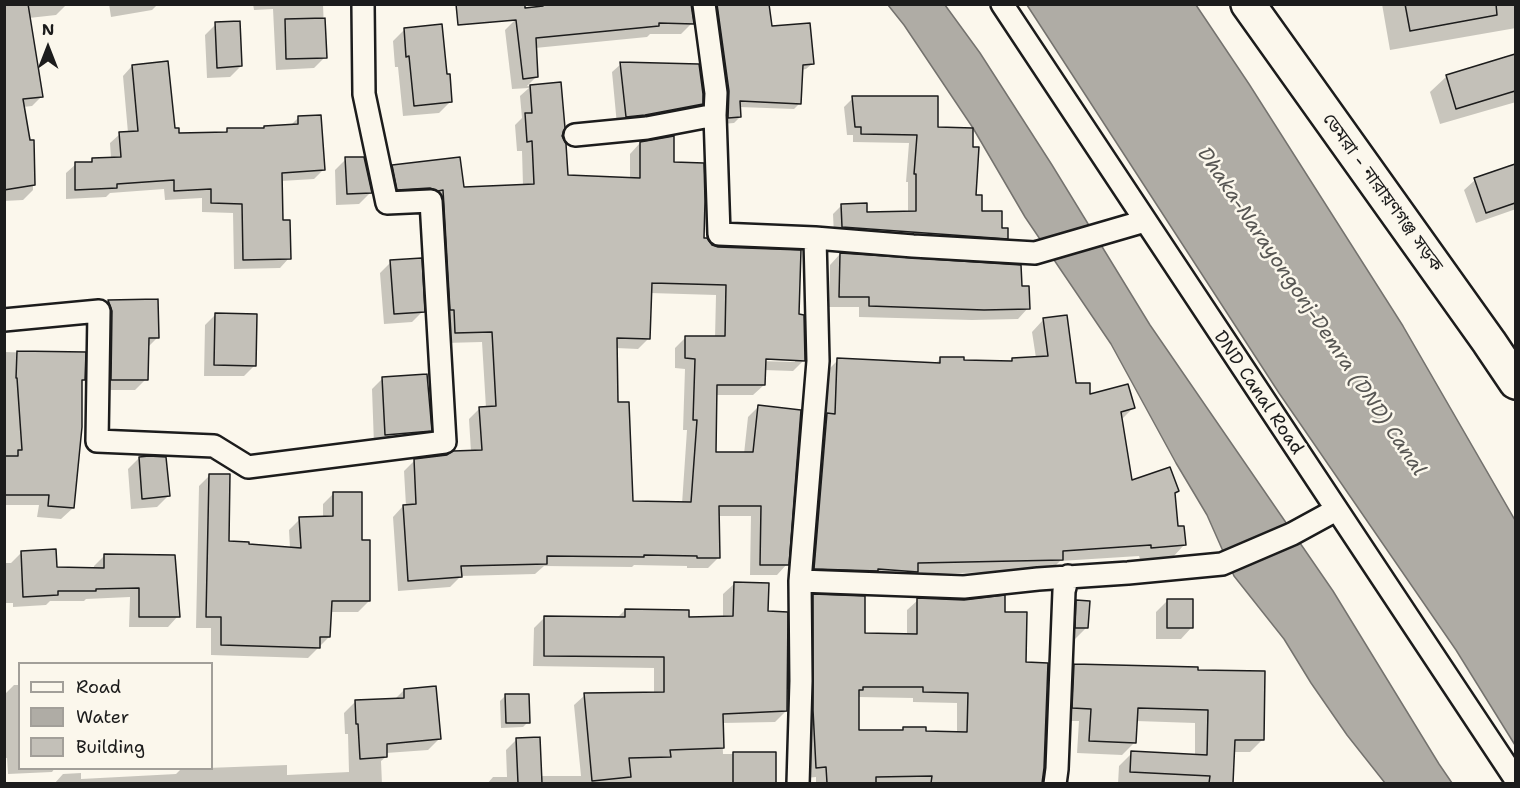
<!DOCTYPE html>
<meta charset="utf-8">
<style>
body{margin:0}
#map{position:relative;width:1520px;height:788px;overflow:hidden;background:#fbf7ec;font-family:"Shantell Sans",sans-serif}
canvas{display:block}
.frame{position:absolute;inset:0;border:6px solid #1c1c1c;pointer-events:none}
.legend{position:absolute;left:18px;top:662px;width:195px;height:108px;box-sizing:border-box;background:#fbf7ec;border:2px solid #a29f99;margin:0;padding:8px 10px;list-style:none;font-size:18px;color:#1c1c1c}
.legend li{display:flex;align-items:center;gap:12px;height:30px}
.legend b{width:30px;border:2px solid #a29f99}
.north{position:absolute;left:18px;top:18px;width:60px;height:60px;-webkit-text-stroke:4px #fbf7ec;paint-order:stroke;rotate:0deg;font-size:16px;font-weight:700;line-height:24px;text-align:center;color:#1c1c1c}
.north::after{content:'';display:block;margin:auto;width:21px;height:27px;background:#1c1c1c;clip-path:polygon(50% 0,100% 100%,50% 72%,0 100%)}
</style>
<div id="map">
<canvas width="1520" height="788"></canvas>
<div class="frame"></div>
<ul class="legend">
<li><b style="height:8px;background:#fbf7ec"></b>Road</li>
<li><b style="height:16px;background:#afaca5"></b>Water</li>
<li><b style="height:16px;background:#c3c0b8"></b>Building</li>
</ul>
<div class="north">N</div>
</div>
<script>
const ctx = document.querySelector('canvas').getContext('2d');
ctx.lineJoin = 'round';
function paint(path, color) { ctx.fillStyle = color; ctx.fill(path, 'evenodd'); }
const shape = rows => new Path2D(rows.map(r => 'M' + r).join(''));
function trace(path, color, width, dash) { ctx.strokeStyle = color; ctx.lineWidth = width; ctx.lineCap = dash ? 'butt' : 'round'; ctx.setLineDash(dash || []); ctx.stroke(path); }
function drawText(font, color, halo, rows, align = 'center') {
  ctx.font = font + ' "Shantell Sans","Noto Sans Bengali",sans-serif'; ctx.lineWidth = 5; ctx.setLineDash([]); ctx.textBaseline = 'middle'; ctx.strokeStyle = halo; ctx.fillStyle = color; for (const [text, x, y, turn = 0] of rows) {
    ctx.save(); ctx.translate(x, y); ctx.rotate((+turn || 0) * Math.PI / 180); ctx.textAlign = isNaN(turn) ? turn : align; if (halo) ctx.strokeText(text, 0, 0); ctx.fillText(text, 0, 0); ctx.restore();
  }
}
const water = shape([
 [888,5,945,5,980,53,1052,165,1150,325,1333,591,1439,764,1452,783,1385,783,1347,735,1311,683,1284,639,1234,576,1207,515,1176,463,1111,344,1025,217,973,128,904,25,888,5],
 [1027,5,1196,5,1249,84,1403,326,1515,520,1515,745,1456,650,1279,393,1027,5]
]);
paint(water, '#afaca5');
trace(water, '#74726e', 1.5);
paint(shape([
 [4,4,66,5,56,15,29,18,42,96,32,106,23,107,28,142,32,142,33,190,23,200,4,201],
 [109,4,158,4,152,10,111,17],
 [253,4,323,4,325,57,314,68,276,70,273,9,254,10],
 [709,4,768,4,770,28,813,63,806,69,801,70,800,103,794,109,739,107,740,117,734,123,722,124],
 [1382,4,1516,4,1516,28,1390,50],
 [516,19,692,23,681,34,650,34,647,37,535,48,536,77,527,86,560,84,561,136,567,177,630,179,630,154,640,143,672,164,702,239,798,316,804,360,793,371,764,370,764,385,753,395,716,395,714,453,744,454,748,417,759,406,787,564,777,575,750,575,751,516,718,516,719,557,708,568,687,568,687,566,634,565,632,567,544,566,535,574,461,576,450,587,398,591,393,517,403,506,406,506,404,471,415,460,471,452,469,419,480,408,486,408,482,342,445,343,433,200,387,200,382,177,393,167,463,189,523,186,522,151,517,151,515,125,522,118,520,96,529,88,512,89,505,30],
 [650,293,716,295,715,338,686,337,675,348,675,368,685,369,683,430,687,430,682,504,632,503,616,404,616,348,638,349,648,339],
 [758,358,795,359,795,362,758,361],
 [216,24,241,66,230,77,207,78,205,35],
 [404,30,450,102,439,113,403,116,398,67,395,67,393,41],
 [1516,56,1516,102,1440,124,1430,92,1447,76],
 [621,64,701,104,692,113,617,125,612,72],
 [132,66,178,135,223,134,227,130,262,130,265,127,290,126,298,118,323,170,314,179,281,181,281,221,289,258,280,268,234,269,233,213,202,212,202,198,165,200,164,189,110,193,106,197,66,199,66,173,76,164,88,164,93,159,111,158,110,143,120,134,128,133,123,76],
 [853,98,937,128,975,197,981,212,1001,230,1006,238,998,247,834,236,833,214,841,206,866,213,908,213,908,182,906,182,909,143,853,142,853,135,847,135,844,107],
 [346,159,370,193,359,204,336,205,335,170],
 [1516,166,1516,209,1476,223,1464,190,1475,180],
 [840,254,1021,287,1028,308,1018,319,972,320,859,317,859,307,829,307,830,265],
 [391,262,423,311,412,322,384,324,380,273],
 [157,300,157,338,148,347,146,379,135,390,100,390,98,312,108,301],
 [216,314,255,365,244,376,204,376,205,325],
 [1043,320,1075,385,1089,396,1133,408,1121,420,1131,482,1173,494,1176,528,1184,545,1173,557,1140,559,1139,556,1060,561,1050,571,913,574,905,583,803,580,815,426,824,418,826,372,838,360,935,364,941,358,962,361,1010,362,1013,360,1036,358,1032,332],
 [4,352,84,354,84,379,80,382,73,508,61,519,37,517,39,505,4,505],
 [383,378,430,430,419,441,374,445,372,389],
 [139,458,168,496,157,507,131,509,128,469],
 [210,475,227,542,247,546,290,548,289,530,300,519,323,518,323,504,333,494,360,541,369,601,358,612,330,612,329,637,308,658,211,655,211,628,196,628,199,486],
 [21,553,55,569,94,570,94,566,104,556,178,616,168,627,129,627,130,597,86,599,84,601,50,601,46,605,13,607,13,603,4,603,4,563,11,563],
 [734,584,767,613,786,711,775,722,722,723,723,754,774,754,774,784,487,784,493,777,507,777,506,750,517,739,540,776,581,776,574,705,585,695,654,693,654,668,533,666,534,628,545,617,617,618,625,610,688,618,723,617,723,594],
 [813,596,864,634,907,635,907,610,918,600,1004,614,1024,664,1041,784,816,784,816,777,806,778,803,607],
 [858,697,913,698,913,702,957,703,957,733,925,733,903,729,900,732,857,732],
 [1167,601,1192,627,1181,639,1156,639,1156,612],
 [1077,602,1087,627,1075,639,1065,639,1066,613],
 [1074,665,1196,669,1263,739,1250,752,1233,752,1232,784,1118,784,1119,766,1132,753,1195,756,1195,723,1136,721,1135,742,1122,755,1077,753,1079,721,1060,721,1062,678],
 [14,685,20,685,20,768,55,768,52,772,8,774,7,758,4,758,4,695],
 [404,690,439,739,428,750,386,753,386,757,381,761,382,784,54,784,63,774,81,773,81,779,176,774,181,769,287,765,287,775,349,772,348,734,345,734,344,713,355,702,394,700],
 [505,696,528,722,523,727,501,728,500,701]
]), '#0003');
const building = shape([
 [4,4,28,4,43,97,23,99,30,140,34,140,35,185,4,190,4,4],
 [456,4,525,4,525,8,543,6,542,4,691,4,694,24,659,23,659,26,536,38,538,77,523,79,516,20,458,25,456,4],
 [717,4,769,4,772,26,810,23,814,64,803,65,801,104,740,101,741,117,728,118,729,91,717,4],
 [1405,4,1496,4,1497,15,1410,31,1405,4],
 [325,18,327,58,286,59,285,19,325,18],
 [240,21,242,66,217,68,215,22,240,21],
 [442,24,447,74,450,74,452,102,414,106,409,56,406,57,404,28,442,24],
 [1515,54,1515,91,1456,109,1446,75,1515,54],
 [168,61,175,128,179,128,179,133,227,132,227,128,264,128,264,126,298,124,298,116,321,115,325,170,282,173,283,220,290,220,291,259,243,260,242,204,211,203,211,189,174,191,174,180,117,184,117,188,75,190,75,162,92,162,92,158,121,157,119,132,138,131,132,65,168,61],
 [620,62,699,64,703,94,703,104,645,115,626,117,620,62],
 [561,82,565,128,562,136,566,144,568,175,640,178,640,142,674,136,674,162,704,163,705,201,704,238,707,238,712,245,718,247,801,250,799,314,804,315,805,361,766,359,765,385,717,385,716,452,753,452,758,405,801,410,789,565,760,565,761,506,719,506,720,558,697,558,697,556,644,555,644,557,547,556,547,564,461,566,462,577,408,581,403,505,416,504,414,459,447,455,453,451,482,450,479,407,496,406,492,332,455,333,454,310,450,310,443,190,438,191,430,188,397,190,392,165,460,157,464,187,534,184,532,141,527,142,525,113,532,113,530,85,561,82],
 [652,283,726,285,725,336,685,336,685,358,695,359,693,420,697,420,691,502,633,501,629,402,618,402,617,338,650,339,652,283],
 [852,96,938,96,938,127,973,128,973,147,979,147,976,195,982,195,982,211,1002,211,1002,228,1008,228,1008,239,842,227,841,204,867,203,867,212,916,211,916,174,914,174,917,135,861,134,861,127,855,127,852,96],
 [345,157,364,157,372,193,347,194,345,157],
 [1515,164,1515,203,1486,213,1474,178,1515,164],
 [840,253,1021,265,1022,286,1029,286,1030,309,984,310,869,306,869,297,839,297,840,253],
 [422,258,425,312,394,314,390,260,422,258],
 [158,299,159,338,149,338,148,380,111,380,112,311,108,300,158,299],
 [215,313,257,314,256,366,214,365,215,313],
 [1067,315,1076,383,1090,383,1090,394,1128,384,1135,408,1121,412,1132,480,1170,467,1179,491,1175,493,1178,526,1184,526,1186,545,1151,548,1151,545,1063,551,1063,560,918,563,918,572,878,569,878,571,814,569,827,413,835,414,837,358,940,363,940,357,964,357,964,360,1012,361,1012,358,1048,356,1043,318,1067,315],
 [17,351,86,352,85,380,82,380,82,427,74,508,48,506,49,495,4,495,4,456,18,456,18,450,22,450,17,378,16,378,17,351],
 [427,374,432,431,385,435,382,377,427,374],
 [149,456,166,457,170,496,142,499,139,457,149,456],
 [209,474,230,474,229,541,249,542,249,544,301,548,299,517,333,516,333,492,362,492,362,540,370,540,370,601,332,601,330,637,320,637,320,648,221,645,221,617,206,617,209,474],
 [56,549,57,567,104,568,104,554,175,555,180,617,139,617,139,588,96,589,96,591,58,591,58,595,23,597,21,551,56,549],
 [734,582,769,583,768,611,788,612,787,711,723,714,724,748,670,750,671,757,629,758,631,777,592,781,584,693,664,692,664,657,544,656,544,616,625,617,625,609,689,610,689,617,733,616,734,582],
 [813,594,865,596,865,633,917,634,917,598,964,600,1005,595,1005,612,1027,612,1026,662,1048,663,1044,768,1042,783,931,783,932,776,876,777,876,783,827,783,826,767,816,768,813,710,813,594],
 [863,687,923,687,923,692,968,693,967,732,926,731,926,727,903,727,903,730,859,730,859,690,863,690,863,687],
 [1167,599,1193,599,1193,628,1167,628,1167,599],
 [1076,600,1090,601,1088,628,1075,628,1076,600],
 [1074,664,1198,667,1198,670,1265,671,1264,740,1235,740,1233,783,1209,783,1210,776,1130,772,1131,751,1207,755,1208,710,1138,708,1136,743,1089,741,1091,709,1072,708,1074,664],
 [436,686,441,739,387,744,387,757,360,759,358,724,356,724,355,700,404,698,404,689,436,686],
 [505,694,529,694,530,723,506,723,505,694],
 [540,737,542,783,518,783,516,738,540,737],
 [733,752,776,752,776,783,733,783,733,752]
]);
paint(building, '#c3c0b8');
trace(building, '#1c1c1c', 1.5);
const street = shape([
 [704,4,716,93,715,115,719,234,815,238,913,246,1035,253,1145,221],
 [1002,4,1516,780],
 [575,135,647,128,715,115],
 [4,320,99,311,97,441,214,446,248,467,445,442,431,201,387,203,364,94,363,4],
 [800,581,964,587,1038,579,1128,573,1222,564,1292,534,1336,510],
 [798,784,801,681,800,581,818,361,815,238],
 [1055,784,1057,769,1064,591,1068,576]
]);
const primary = shape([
 [1248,4,1489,342,1516,382]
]);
trace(street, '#1c1c1c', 26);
trace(primary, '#1c1c1c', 38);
trace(street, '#fbf7ec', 21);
trace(primary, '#fbf7ec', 33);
drawText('18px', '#1c1c1c', '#fbf7ec', [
 ["ডেমরা - নারায়ণগঞ্জ সড়ক",1382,193,54],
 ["DND Canal Road",1258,393,56]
]);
drawText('italic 20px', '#575653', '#fbf7ec', [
 ["Dhaka-Narayongonj-Demra (DND) Canal",1311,312,56]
]);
</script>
